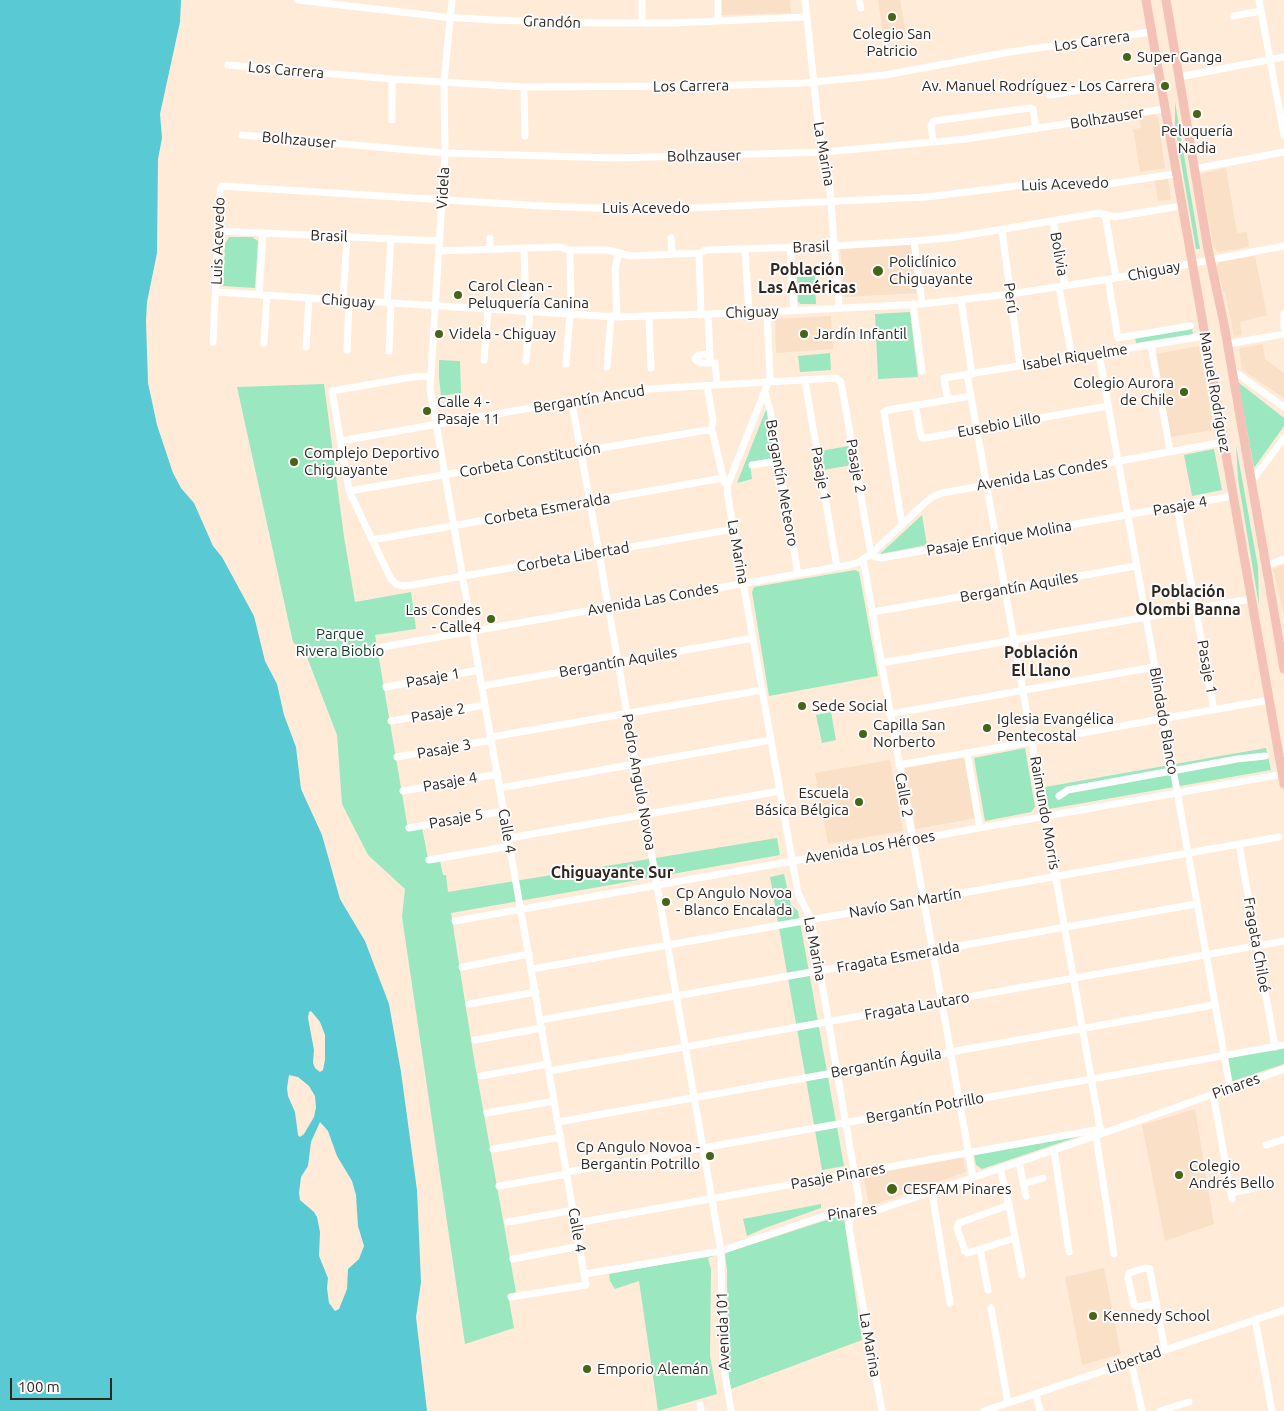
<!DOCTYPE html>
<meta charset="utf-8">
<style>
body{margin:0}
#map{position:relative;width:1284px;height:1411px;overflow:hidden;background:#ffebd8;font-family:Ubuntu,sans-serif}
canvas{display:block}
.scale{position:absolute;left:10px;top:1378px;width:102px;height:22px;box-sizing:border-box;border:2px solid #2f2720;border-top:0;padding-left:6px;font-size:15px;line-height:18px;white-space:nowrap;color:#2f2720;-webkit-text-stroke:4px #fcfcfc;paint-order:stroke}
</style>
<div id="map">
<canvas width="1284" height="1411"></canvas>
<div class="scale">100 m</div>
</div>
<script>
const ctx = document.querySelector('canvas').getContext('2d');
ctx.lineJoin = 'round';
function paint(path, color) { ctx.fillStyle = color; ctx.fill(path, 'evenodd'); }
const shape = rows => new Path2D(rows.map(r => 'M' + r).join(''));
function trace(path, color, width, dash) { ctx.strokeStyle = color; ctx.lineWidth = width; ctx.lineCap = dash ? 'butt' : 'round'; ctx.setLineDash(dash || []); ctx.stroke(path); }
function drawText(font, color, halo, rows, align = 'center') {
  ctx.font = font + ' Ubuntu,sans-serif'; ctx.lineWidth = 4; ctx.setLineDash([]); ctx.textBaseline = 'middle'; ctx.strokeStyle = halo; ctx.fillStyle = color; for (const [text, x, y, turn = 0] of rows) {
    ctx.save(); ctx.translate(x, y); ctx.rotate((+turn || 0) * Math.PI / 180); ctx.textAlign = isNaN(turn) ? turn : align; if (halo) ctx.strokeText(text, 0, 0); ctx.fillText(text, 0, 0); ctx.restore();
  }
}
paint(shape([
 [721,0,790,0,791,13,721,15],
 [878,0,900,0,906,35,884,40],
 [1154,114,1158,117,1165,168,1140,172,1133,129,1141,128,1139,117],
 [1226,168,1237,233,1247,232,1249,247,1218,252,1213,246,1200,174],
 [1168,179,1171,199,1158,201,1155,181],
 [911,244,917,293,845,297,840,248],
 [1255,256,1267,315,1240,322,1242,335,1234,336,1225,292,1223,292,1220,279,1217,280,1215,267,1219,262],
 [831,316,833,349,776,353,775,319],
 [1263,344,1265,359,1284,373,1284,398,1242,370,1239,348],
 [1199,346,1214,430,1170,437,1155,354],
 [1284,565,1284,615,1273,569],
 [965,757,976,818,916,829,905,768],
 [890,760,903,831,828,844,815,773],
 [1195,1109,1214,1224,1165,1241,1142,1125],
 [963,1157,966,1172,873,1205,869,1204,863,1174],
 [1104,1268,1121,1354,1082,1365,1065,1277]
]), '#fae0c7');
paint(shape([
 [1175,102,1200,249,1196,249,1175,127],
 [229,237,252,237,258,241,255,288,223,286,225,244],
 [815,276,816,304,800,304,798,301,797,277],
 [910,312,918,377,878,379,875,314],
 [1192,328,1193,334,1136,343,1135,337],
 [830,353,831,370,800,372,798,356],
 [439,360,460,361,461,393,441,396,439,377],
 [1238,382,1284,418,1284,426,1254,468],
 [324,384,344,537,355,602,411,592,416,629,375,635,408,829,422,828,429,863,440,861,443,875,446,875,448,892,777,838,780,855,451,913,474,1059,516,1292,508,1295,514,1328,465,1344,402,917,405,889,368,855,342,804,337,735,307,657,293,642,237,387],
 [767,407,775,459,750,463,752,479,737,483],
 [1236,445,1258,567,1259,606,1238,479],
 [849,446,852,465,823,470,820,451],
 [1214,449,1222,490,1192,496,1184,455],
 [922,515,927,545,880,554],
 [855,570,859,572,878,676,769,696,752,592,754,587],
 [831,712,836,740,822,743,816,715],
 [1025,748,1035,807,1031,812,985,821,974,758],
 [1266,748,1271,770,1049,809,1045,787],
 [784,874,791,905,798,911,844,1166,822,1170,770,877],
 [1284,1047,1284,1064,1230,1082,1228,1058],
 [1083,1135,982,1169,976,1165,974,1154],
 [821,1204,821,1208,765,1228,747,1236,743,1219],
 [839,1216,844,1219,862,1340,731,1389,728,1376,727,1271,725,1253],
 [720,1254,708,1258,711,1269,710,1356,717,1394,658,1411,639,1281,615,1289,610,1281,609,1274]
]), '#9ae7c0');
paint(shape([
 [0,0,181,0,180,22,160,114,162,138,158,159,157,253,147,302,146,321,148,383,157,425,173,473,181,488,194,503,213,546,222,557,254,616,265,661,277,684,284,715,296,747,301,789,322,835,340,899,365,941,389,1004,401,1072,417,1190,421,1282,416,1317,427,1411,0,1411],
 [311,1011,320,1022,325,1035,325,1060,323,1070,320,1072,315,1068,313,1063,314,1050,308,1018,309,1012],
 [289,1075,298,1077,309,1086,315,1096,316,1107,314,1117,304,1134,300,1137,298,1135,295,1112,288,1096,287,1088],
 [320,1122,328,1131,337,1156,352,1181,356,1195,358,1226,364,1246,359,1259,348,1269,347,1289,339,1309,335,1311,329,1303,327,1288,328,1278,319,1256,320,1232,317,1217,314,1212,300,1200,299,1193,301,1177,308,1166,311,1142]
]), '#59cad4');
trace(shape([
 [298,0,444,17,494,20,598,23,673,23,806,17],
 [452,0,444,82,445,153,430,389,586,1285,511,1297],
 [642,0,642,23],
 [718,0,718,21],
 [805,0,819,131,829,177,839,308],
 [859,0,861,8],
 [1259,0,1284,135],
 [1233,16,1261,11],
 [228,65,392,79,524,87,705,86,804,83,885,75,1010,52,1151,32],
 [1179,77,1284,57],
 [524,87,525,136],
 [1050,95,1158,77],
 [392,120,392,79],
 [242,135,445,153,615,158,721,155,824,152,966,139,1164,109],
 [933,142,931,125,934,121,1030,108,1033,109,1036,129],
 [1194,169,1284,152],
 [1105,214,1116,278],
 [1053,221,1065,286],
 [1002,230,1020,366],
 [219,231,439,241],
 [490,238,490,249],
 [671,238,672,254],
 [914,241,922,304],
 [790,247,794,311],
 [524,248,526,312],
 [745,249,749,313],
 [439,251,559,247,570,250,608,250,631,256,699,253,706,250,834,246,914,241,956,237,1099,213,1115,217,1181,206],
 [699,253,701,315],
 [1108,279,1118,338,1190,326],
 [1059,287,1072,358],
 [216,292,617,317,767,312,922,304,1010,294,1116,278,1284,246],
 [259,295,263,233],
 [343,300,347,236],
 [961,300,972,374],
 [387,303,391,238],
 [913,304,922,371],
 [767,312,770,378,728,484,727,492,798,893,811,920,859,1200,858,1207,850,1220,849,1228,882,1411],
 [708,314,710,359],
 [1284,314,1284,327],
 [617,317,615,268,619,253],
 [649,317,651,368],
 [213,342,220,190,222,186,543,206,648,210,926,197,1049,182,1087,187,1175,174],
 [264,343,267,295],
 [1228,344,1284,334],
 [1151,345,1170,451],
 [306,347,309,298],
 [347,350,349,301],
 [389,351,391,303],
 [710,354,698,355,695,359,700,363,715,363,717,385],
 [1099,354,1230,1088],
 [484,360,488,309],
 [526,361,530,312],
 [566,364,571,301,570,250],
 [607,367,611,316],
 [1232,370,1284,407],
 [967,374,1101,1134],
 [430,376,412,377,332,391,349,491,391,579,396,584,403,586,412,585,734,529],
 [805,381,837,567],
 [707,386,713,420,711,431,713,434,724,482],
 [765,393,770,410,798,574],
 [948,400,944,378,1205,336],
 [571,404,573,409,590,502,721,1251,723,1361,731,1411],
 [915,405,921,435,922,438,926,438,1108,406],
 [340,441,565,402,571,404,585,398,648,389,836,378,841,382,871,554,875,557,881,558,997,538,1233,496],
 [752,465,778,461],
 [1251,482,1284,438],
 [349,491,707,430,711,431],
 [1177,506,1214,710],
 [902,525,884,412,888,410,971,396],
 [372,540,723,478],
 [863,559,973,1178],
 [1266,566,1284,559],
 [873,612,1136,566],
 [382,647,849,565,859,562,871,554,926,502,934,496,942,493,1224,442],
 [881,663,1251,599],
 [482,686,753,638],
 [386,687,479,670],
 [890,714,1154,667],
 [391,721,485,705],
 [491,737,762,690],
 [967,753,980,828],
 [397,757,492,740],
 [899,765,1269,700],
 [500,788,771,740],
 [403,791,498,774],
 [1059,796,1068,790,1237,759,1265,756],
 [409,828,504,811],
 [509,838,780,791],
 [1239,844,1275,1047],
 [429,860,510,846],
 [455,921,1284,774],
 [462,967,529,954],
 [532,969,1279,837],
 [469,1004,536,992],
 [540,1020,1196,904],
 [475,1040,542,1028],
 [549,1071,1284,941],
 [481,1076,548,1064],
 [1213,1094,1232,1199],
 [487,1113,554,1101],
 [558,1122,1214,1005],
 [1096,1136,1114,1254],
 [1266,1145,1284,1139],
 [493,1149,561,1137],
 [1054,1150,1069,1252],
 [1019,1162,1026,1196],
 [1000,1168,1009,1205,1022,1275],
 [567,1172,1284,1045],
 [1023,1184,1043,1178],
 [499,1186,567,1174],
 [932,1192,950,1303],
 [1231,1193,1254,1188],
 [1009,1205,959,1223,957,1228,965,1251,968,1253,1015,1238],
 [508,1222,574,1210],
 [576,1223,1101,1129],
 [980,1249,988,1290],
 [513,1259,580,1246],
 [585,1274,721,1251,839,1211,875,1211,1101,1134,1284,1069],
 [1156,1303,1139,1307,1134,1305,1128,1278,1129,1273,1145,1268,1150,1269,1150,1271,1165,1350],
 [991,1308,1008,1403],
 [1255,1319,1272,1411],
 [1131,1361,1142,1411],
 [1036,1394,1040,1411],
 [700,1405,701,1411],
 [984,1411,1284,1310],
 [1160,1411,1189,1402]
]), '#fff', 7);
trace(shape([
 [1146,0,1284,784],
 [1166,0,1208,249,1224,324,1284,669]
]), '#f4c1b6', 9);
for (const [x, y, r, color] of [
 [892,17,5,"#476417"],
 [1127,57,5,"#476417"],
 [1165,86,5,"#476417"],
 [1197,114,5,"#476417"],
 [878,271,6,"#476417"],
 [458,295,5,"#476417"],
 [439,334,5,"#476417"],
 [804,334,5,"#476417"],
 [1184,392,5,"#476417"],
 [427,411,5,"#476417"],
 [294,462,5,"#476417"],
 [491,619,5,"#476417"],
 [802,706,5,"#476417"],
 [987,728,5,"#476417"],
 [863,734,5,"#476417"],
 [859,802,5,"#476417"],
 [666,902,5,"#476417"],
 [710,1156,5,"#476417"],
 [1179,1175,5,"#476417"],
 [892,1189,6,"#476417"],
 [1093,1316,5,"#476417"],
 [587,1369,5,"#476417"]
]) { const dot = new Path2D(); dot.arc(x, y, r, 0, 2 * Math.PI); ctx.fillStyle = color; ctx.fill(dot); trace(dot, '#fcfcfc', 2); }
drawText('15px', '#2f2720', '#fcfcfc', [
 ["Grandón",552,22,2],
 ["Los Carrera",1092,41,-8],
 ["Los Carrera",286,70,5],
 ["Los Carrera",691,86,-1],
 ["Bolhzauser",1107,118,-9],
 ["Bolhzauser",299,140,5],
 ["La Marina",824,154,80],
 ["Bolhzauser",704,156,-1],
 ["Luis Acevedo",1065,184,-2],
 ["Videla",443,188,-87],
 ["Luis Acevedo",646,208],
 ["Brasil",329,236,2],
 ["Luis Acevedo",218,241,-88],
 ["Brasil",811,247,-2],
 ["Bolivia",1059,254,80],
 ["Chiguay",1154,271,-11],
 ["Perú",1011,298,82],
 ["Chiguay",348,301,4],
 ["Chiguay",752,312,-2],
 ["Isabel Riquelme",1075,357,-9],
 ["Manuel Rodríguez",1215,392,80],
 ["Bergantín Ancud",589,399,-9],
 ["Eusebio Lillo",999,425,-10],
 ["Corbeta Constitución",530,460,-10],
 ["Pasaje 2",856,466,80],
 ["Pasaje 1",821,474,80],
 ["Avenida Las Condes",1042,474,-10],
 ["Bergantín Meteoro",782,483,80],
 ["Pasaje 4",1180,506,-10],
 ["Corbeta Esmeralda",547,509,-10],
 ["Pasaje Enrique Molina",999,538,-10],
 ["La Marina",738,552,80],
 ["Corbeta Libertad",573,557,-10],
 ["Bergantín Aquiles",1019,587,-10],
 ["Avenida Las Condes",653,599,-10],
 ["Bergantín Aquiles",618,662,-10],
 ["Pasaje 1",1207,667,80],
 ["Pasaje 1",433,678,-10],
 ["Pasaje 2",438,713,-10],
 ["Blindado Blanco",1164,721,80],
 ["Pasaje 3",444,749,-10],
 ["Pasaje 4",450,782,-10],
 ["Pedro Angulo Novoa",639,782,80],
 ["Calle 2",904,795,80],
 ["Raimundo Morris",1045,813,80],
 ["Pasaje 5",456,819,-10],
 ["Calle 4",507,831,80],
 ["Avenida Los Héroes",870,847,-10],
 ["Navío San Martín",905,903,-10],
 ["Fragata Chiloé",1257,945,80],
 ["La Marina",815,949,79],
 ["Fragata Esmeralda",898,957,-10],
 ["Fragata Lautaro",917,1006,-10],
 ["Bergantín Águila",886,1063,-10],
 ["Pinares",1236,1086,-20],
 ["Bergantín Potrillo",925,1108,-10],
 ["Pasaje Pinares",838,1176,-10],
 ["Pinares",852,1212,-8],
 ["Calle 4",577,1230,80],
 ["Avenida101",723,1331,-92],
 ["La Marina",870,1345,80],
 ["Libertad",1134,1360,-19]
]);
drawText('15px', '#2f2720', '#fcfcfc', [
 ["Colegio San",892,34,"center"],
 ["Patricio",892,51,"center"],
 ["Super Ganga",1137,57],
 ["Av. Manuel Rodríguez - Los Carrera",1155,86,"right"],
 ["Peluquería",1197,131,"center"],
 ["Nadia",1197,148,"center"],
 ["Policlínico",889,262],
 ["Chiguayante",889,279],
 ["Carol Clean -",468,286],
 ["Peluquería Canina",468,303],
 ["Videla - Chiguay",449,334],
 ["Jardín Infantil",814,334],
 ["Colegio Aurora",1174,383,"right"],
 ["de Chile",1174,400,"right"],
 ["Calle 4 -",437,402],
 ["Pasaje 11",437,419],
 ["Complejo Deportivo",304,453],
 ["Chiguayante",304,470],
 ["Las Condes",481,610,"right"],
 ["- Calle4",481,627,"right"],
 ["Sede Social",812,706],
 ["Iglesia Evangélica",997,719],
 ["Pentecostal",997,736],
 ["Capilla San",873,725],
 ["Norberto",873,742],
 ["Escuela",849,793,"right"],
 ["Básica Bélgica",849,810,"right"],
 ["Cp Angulo Novoa",676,893],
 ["- Blanco Encalada",676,910],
 ["Cp Angulo Novoa -",700,1147,"right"],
 ["Bergantin Potrillo",700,1164,"right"],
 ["Colegio",1189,1166],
 ["Andrés Bello",1189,1183],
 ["CESFAM Pinares",903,1189],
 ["Kennedy School",1103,1316],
 ["Emporio Alemán",597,1369]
], 'left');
drawText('15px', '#163b2a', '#fcfcfc', [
 ["Parque",340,634],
 ["Rivera Biobío",340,651]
]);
drawText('bold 16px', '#2f2720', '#fcfcfc', [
 ["Población",807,270],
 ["Las Américas",807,288],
 ["Población",1188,592],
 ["Olombi Banna",1188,610],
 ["Población",1041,653],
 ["El Llano",1041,671],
 ["Chiguayante Sur",612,873]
]);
</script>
